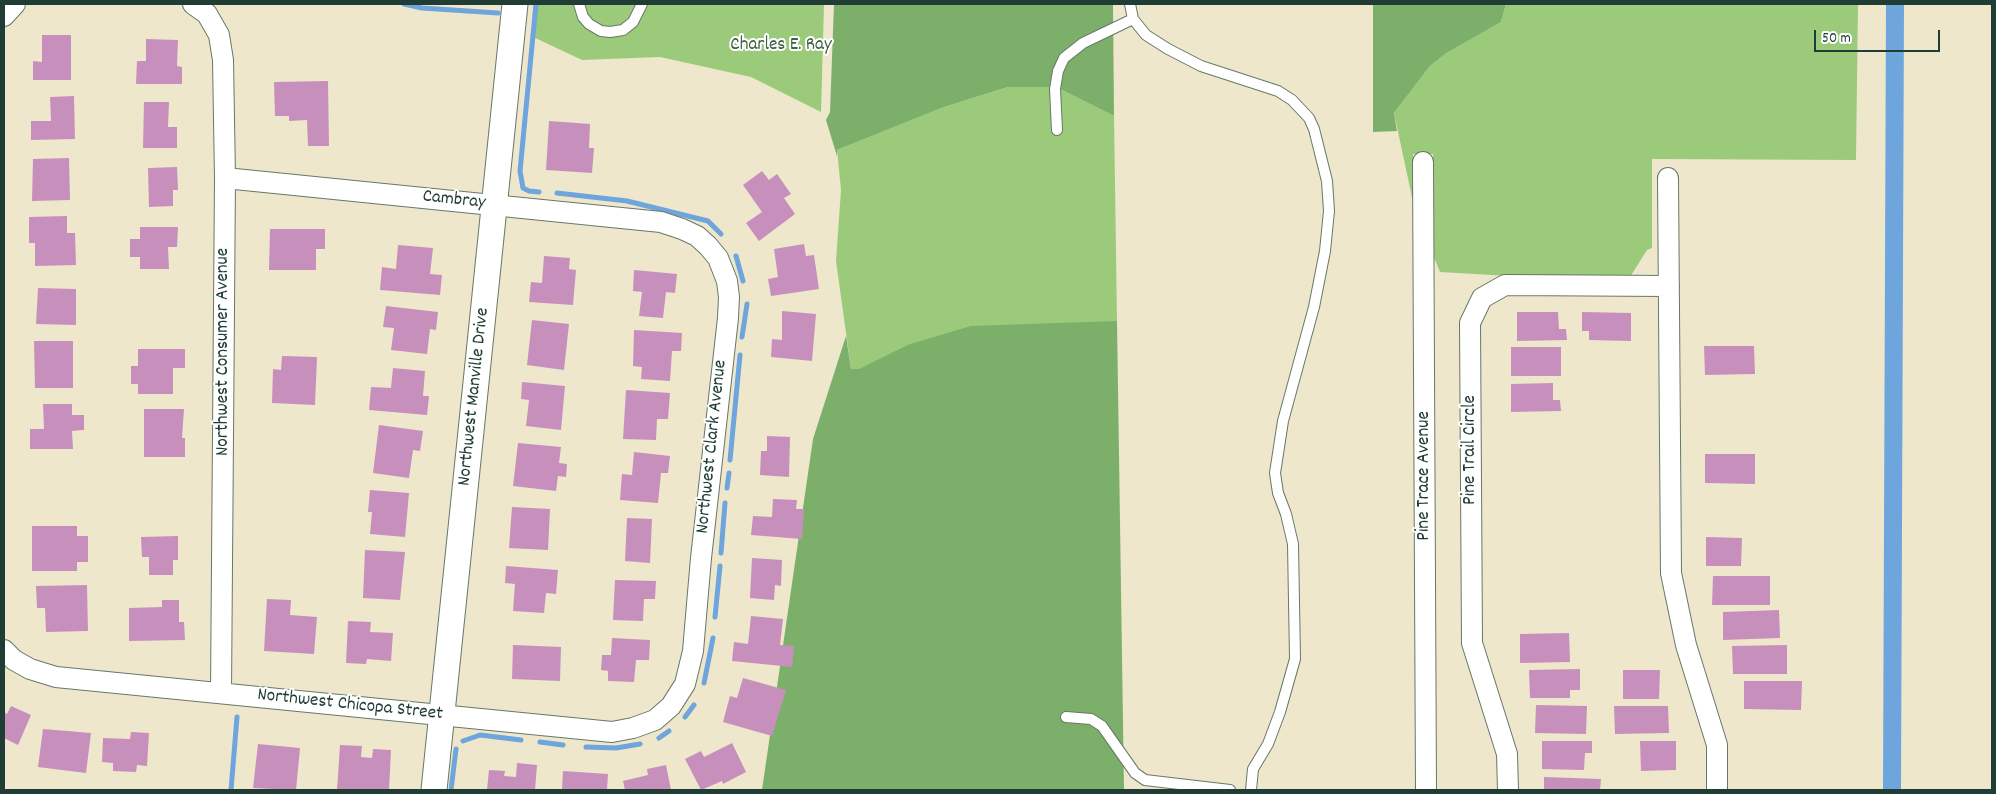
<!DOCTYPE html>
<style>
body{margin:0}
#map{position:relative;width:1996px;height:794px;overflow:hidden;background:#eee7cc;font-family:Dekko,sans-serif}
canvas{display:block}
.frame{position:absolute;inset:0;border:5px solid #1f3d34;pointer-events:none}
.scale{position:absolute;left:1814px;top:30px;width:126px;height:22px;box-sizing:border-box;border:2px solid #1f3d34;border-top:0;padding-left:6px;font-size:15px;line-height:18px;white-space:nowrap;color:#1f3d34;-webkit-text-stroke:4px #fff;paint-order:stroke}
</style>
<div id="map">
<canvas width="1996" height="794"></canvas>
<div class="frame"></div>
<div class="scale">50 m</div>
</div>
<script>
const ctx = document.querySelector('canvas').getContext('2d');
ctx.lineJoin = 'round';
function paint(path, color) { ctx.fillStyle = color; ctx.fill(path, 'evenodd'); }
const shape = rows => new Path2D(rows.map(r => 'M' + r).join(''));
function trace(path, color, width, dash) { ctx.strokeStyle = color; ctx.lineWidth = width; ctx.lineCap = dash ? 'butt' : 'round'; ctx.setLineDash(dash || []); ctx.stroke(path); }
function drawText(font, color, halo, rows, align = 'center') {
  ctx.font = font + ' Dekko,sans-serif'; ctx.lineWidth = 4; ctx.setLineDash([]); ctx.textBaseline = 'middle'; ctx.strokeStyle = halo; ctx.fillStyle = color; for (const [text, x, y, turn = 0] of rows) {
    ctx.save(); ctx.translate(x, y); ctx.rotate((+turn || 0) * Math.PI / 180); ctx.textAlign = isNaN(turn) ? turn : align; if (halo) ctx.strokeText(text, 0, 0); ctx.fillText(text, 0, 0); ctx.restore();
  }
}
paint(shape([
 [535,4,824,4,821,112,751,77,660,57,582,60,531,36],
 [1506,4,1858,4,1856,160,1652,159,1652,248,1647,250,1630,277,1526,277,1440,272,1433,255,1433,154,1413,154,1413,202,1394,113,1430,66,1445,54,1501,22],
 [1008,87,1056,87,1114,116,1117,321,907,345,860,369,851,369,836,261,841,190,837,150,944,107]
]), '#9bcb7a');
paint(shape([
 [834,4,1113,4,1114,116,1056,87,1008,87,944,107,837,150,837,156,826,120,830,112],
 [1373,4,1506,4,1501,22,1445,54,1430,66,1394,113,1397,131,1373,132],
 [1117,321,1124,790,762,790,813,439,846,336,851,369,859,369,907,345,971,326]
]), '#7caf6a');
trace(shape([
 [404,4,422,8,498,13],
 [536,4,520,171,523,188,529,191,539,192],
 [557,193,627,201,708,221,721,234],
 [736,256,743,281],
 [742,337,747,304],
 [730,460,740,355],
 [727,488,729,473],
 [721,553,725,503],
 [715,617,720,566],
 [704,683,713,638],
 [685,717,694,705],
 [659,738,669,731],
 [463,741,480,735,521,740],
 [540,742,563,745],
 [586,747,616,748,640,744],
 [231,790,237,717],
 [451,790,456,749]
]), '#6ea5dc', 5);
trace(shape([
 [1892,790,1895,4]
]), '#6ea5dc', 18);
paint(shape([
 [42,35,71,35,71,80,33,80,33,61,42,62],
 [146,39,178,40,177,66,182,67,182,84,136,84,137,61,146,61],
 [328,81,329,146,308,146,307,120,289,121,289,116,275,116,274,82],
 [74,96,75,139,31,140,31,121,51,121,50,97],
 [144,102,169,102,168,127,177,127,177,148,143,148],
 [549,121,590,124,589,148,594,148,592,173,546,170],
 [69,158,70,200,32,201,33,159],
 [177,167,178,190,173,190,173,206,149,207,148,168],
 [762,171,769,180,777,174,791,194,784,198,795,214,759,241,746,223,762,212,743,185],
 [67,216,67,233,75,233,76,265,35,266,35,243,29,243,29,217],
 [140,227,178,227,177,247,168,247,169,269,140,269,140,257,130,257,130,239,140,239],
 [270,229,325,229,325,249,316,249,316,270,269,270],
 [804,244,806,256,814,255,819,289,771,296,768,279,778,277,774,249],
 [398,245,433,248,430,274,442,275,440,295,380,290,382,267,396,269],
 [544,256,570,258,569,269,576,270,573,305,529,302,531,282,542,283],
 [634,270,677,274,675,293,666,292,663,318,639,316,642,292,633,291],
 [38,288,76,289,76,325,36,324],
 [386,306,438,312,436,330,430,329,427,354,391,350,394,328,383,327],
 [782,311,816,314,812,361,771,357,772,339,782,340],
 [1517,312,1558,312,1559,329,1566,329,1567,340,1517,341],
 [1582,312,1631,313,1631,341,1589,340,1589,331,1582,331],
 [532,320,569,324,564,370,527,365],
 [634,330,682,333,681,351,672,351,670,381,641,379,642,367,633,366],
 [34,341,73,341,73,388,35,388],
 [1704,346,1754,346,1755,374,1705,375],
 [1511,347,1561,347,1561,376,1511,376],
 [138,349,185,349,185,368,173,368,173,394,138,394,138,384,131,384,131,366,138,366],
 [282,356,317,357,315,405,272,403,273,369,281,370],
 [393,368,425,371,423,396,429,396,427,415,369,410,371,387,391,388],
 [522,382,565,386,561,430,526,426,529,400,521,399],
 [1553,383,1553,400,1560,400,1561,411,1511,412,1511,384],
 [626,390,670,393,668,419,657,419,656,440,623,439],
 [43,404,72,404,72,415,84,415,84,430,72,431,73,449,30,449,30,429,44,429],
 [144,409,184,409,182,438,185,438,185,457,144,457],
 [379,425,423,431,420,451,413,450,409,478,373,473],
 [767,436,790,437,789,477,760,475,761,451,767,451],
 [518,443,561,447,559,463,567,464,566,477,558,476,556,491,513,486],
 [634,452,670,456,668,473,661,473,658,503,620,500,622,474,632,475],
 [1705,454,1755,454,1755,484,1705,483],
 [370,490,409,493,405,537,370,534,372,512,368,512],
 [773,499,797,500,796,509,804,509,802,539,751,535,753,516,772,517],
 [512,507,550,509,548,550,509,548],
 [627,518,652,519,650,563,625,561],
 [32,526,77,526,77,536,88,536,88,562,77,562,77,571,32,571],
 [178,536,178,560,173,560,173,575,149,575,149,557,142,557,141,537],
 [1706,537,1742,538,1741,566,1706,566],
 [365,550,405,552,400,600,363,598],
 [752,558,782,560,781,586,775,585,774,600,750,598],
 [506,566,558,570,556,594,546,593,544,613,513,611,515,584,505,583],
 [1713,576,1770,576,1770,605,1712,605],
 [615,580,656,581,655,599,644,599,643,621,613,620],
 [87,585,88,631,46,632,45,608,37,608,36,586],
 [267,599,291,600,290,615,317,617,314,654,264,651],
 [162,600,179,600,179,622,184,622,185,640,129,641,129,608,162,607],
 [1779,610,1780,638,1723,640,1723,612],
 [751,616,783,619,780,645,794,646,792,667,732,661,734,642,748,644],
 [348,621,371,622,370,632,393,633,391,661,367,659,366,664,346,663],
 [1569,633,1570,662,1520,663,1520,634],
 [612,638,650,640,649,660,636,660,634,682,608,681,608,671,601,670,602,655,611,655],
 [513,645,561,647,560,681,512,679],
 [1787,645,1787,674,1733,674,1732,646],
 [1580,669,1580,690,1570,690,1570,698,1530,698,1529,670],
 [1623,670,1660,670,1659,699,1623,699],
 [743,678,786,690,772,736,723,722,730,696,737,698],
 [1744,681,1802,681,1801,710,1744,709],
 [1536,705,1587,706,1586,734,1535,733],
 [11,706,31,715,18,745,4,738,4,712,7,714],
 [1614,706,1668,706,1669,733,1615,734],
 [43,729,91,733,86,773,38,767],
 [131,732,149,733,147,766,137,765,136,772,113,771,113,763,102,762,103,738,130,739],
 [1542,741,1592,741,1592,753,1585,753,1584,770,1542,769],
 [1640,741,1676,741,1676,770,1641,771],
 [732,743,746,772,723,784,722,781,701,790,685,759,701,751,704,757],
 [258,744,300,748,296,790,253,788],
 [340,745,362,746,361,757,372,758,373,749,391,750,389,790,337,790],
 [517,763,537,765,535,790,487,790,489,770,505,771,504,776,516,777],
 [666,765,671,790,625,790,623,781,648,775,647,769],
 [563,771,608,774,607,790,562,790],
 [1544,777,1601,779,1600,790,1544,790]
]), '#c790bc');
const service = shape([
 [579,4,583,17,589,24,601,31,610,32,623,30,633,22,642,4],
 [1130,4,1133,19,1146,35,1168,49,1201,66,1278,91,1292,100,1309,118,1314,129,1327,181,1329,211,1325,251,1314,307,1283,421,1275,473,1278,493,1286,514,1293,544,1295,659,1280,712,1268,744,1253,769,1251,790],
 [1057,130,1055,89,1058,71,1064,58,1083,43,1133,19],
 [1066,717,1091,719,1102,726,1135,773,1145,780,1230,790]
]);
const minor = shape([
 [193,4,207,14,219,35,223,60,225,178,221,693],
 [4,16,15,4],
 [1423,162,1426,790],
 [1668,178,1671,573,1686,645,1717,745,1717,790],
 [4,650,14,660,30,669,56,677,612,732,633,728,655,720,671,706,685,684,693,651,701,558,728,318,729,297,727,281,718,258,708,246,697,236,682,229,661,222,225,178],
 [1508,790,1507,754,1472,643,1470,323,1482,298,1505,285,1669,286]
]);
const tertiary = shape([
 [434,790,515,4]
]);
trace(service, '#677869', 12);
trace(minor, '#677869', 22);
trace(tertiary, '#677869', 27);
trace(service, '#fff', 10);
trace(minor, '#fff', 20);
trace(tertiary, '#fff', 25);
drawText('19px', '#3e6046', '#fff', [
 ["Charles E. Ray",781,46]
]);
drawText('19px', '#1f3d34', '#fff', [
 ["Cambray",454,201,6],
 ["Northwest Consumer Avenue",224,352,-90],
 ["Northwest Manville Drive",475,397,-84],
 ["Northwest Clark Avenue",713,447,-84],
 ["Pine Trail Circle",1471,450,-90],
 ["Pine Trace Avenue",1425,476,-90],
 ["Northwest Chicopa Street",350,706,6]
]);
</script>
